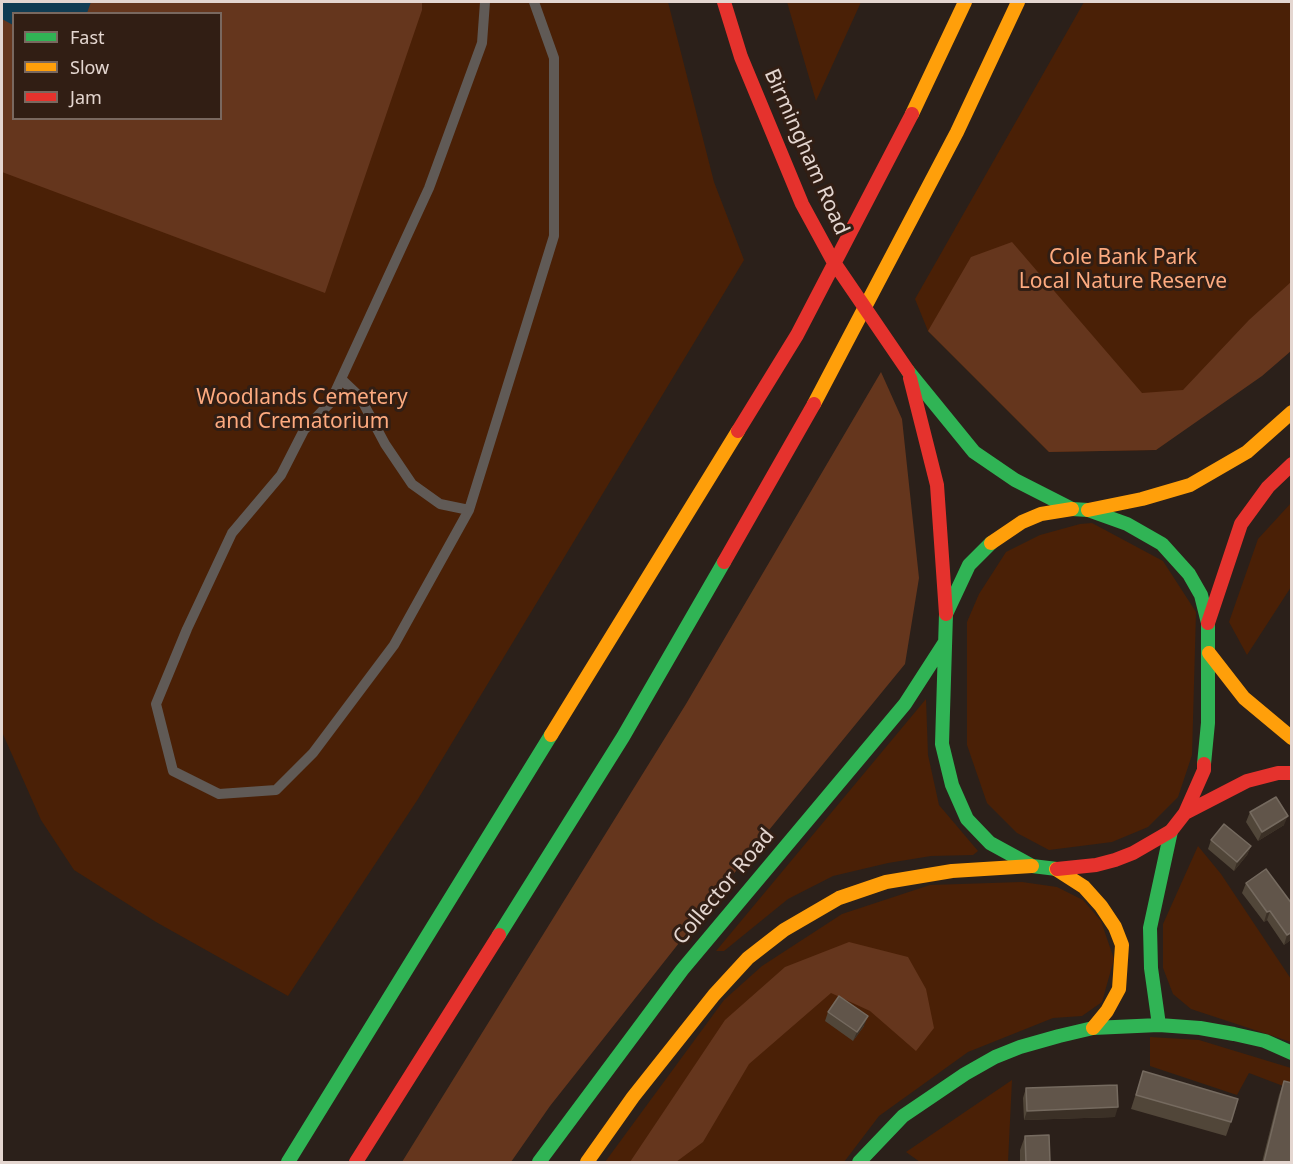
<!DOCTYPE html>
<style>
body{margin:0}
#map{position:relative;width:1293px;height:1164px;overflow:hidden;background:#2b201a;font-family:"Noto Sans",sans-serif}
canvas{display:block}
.frame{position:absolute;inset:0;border:3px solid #e4d6d0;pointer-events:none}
.legend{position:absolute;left:12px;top:12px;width:210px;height:108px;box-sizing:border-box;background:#311e14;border:2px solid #79685f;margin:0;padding:8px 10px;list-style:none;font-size:18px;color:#e4d6d0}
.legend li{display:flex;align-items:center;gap:12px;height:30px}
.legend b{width:30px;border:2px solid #79685f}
</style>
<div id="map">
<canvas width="1293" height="1164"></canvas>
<div class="frame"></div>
<ul class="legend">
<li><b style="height:8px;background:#30b455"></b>Fast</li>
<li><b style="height:8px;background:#ff9f0a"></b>Slow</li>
<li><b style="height:8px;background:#e5322d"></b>Jam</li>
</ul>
</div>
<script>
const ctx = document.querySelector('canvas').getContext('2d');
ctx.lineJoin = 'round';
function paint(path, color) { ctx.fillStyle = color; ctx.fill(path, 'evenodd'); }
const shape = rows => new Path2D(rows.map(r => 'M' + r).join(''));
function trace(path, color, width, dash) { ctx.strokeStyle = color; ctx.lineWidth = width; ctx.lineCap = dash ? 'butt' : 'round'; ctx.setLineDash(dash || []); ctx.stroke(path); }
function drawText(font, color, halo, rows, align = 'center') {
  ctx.font = font + ' "Noto Sans",sans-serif'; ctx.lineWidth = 6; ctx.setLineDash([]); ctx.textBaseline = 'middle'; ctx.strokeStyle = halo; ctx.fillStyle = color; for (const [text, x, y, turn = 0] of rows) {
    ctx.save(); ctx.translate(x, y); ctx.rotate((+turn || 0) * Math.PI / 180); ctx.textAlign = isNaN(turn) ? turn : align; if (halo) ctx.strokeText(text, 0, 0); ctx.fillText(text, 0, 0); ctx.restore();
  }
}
paint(shape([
 [2,2,668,2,714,182,744,260,418,799,288,996,156,922,74,870,41,820,2,732],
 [14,14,220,14,220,118,14,118],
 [787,2,861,2,816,101],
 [1084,2,1291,2,1291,350,1156,450,1049,452,928,331,915,299],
 [1291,503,1291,587,1247,655,1229,622,1258,539],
 [1092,523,1163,561,1196,612,1192,755,1178,797,1148,827,1112,842,1049,850,1017,833,987,803,967,745,967,622,979,594,1006,552,1040,535,1080,524],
 [926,699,928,755,939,805,978,851,973,855,931,856,888,863,833,876,788,899,724,951,716,951],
 [1198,846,1221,874,1291,979,1291,1042,1191,1009,1173,994,1163,968,1163,924],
 [1022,882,1057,887,1083,900,1101,921,1114,959,1102,1002,1082,1016,1053,1018,968,1052,879,1116,844,1162,605,1162,724,1000,762,966,842,914,930,885],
 [1150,1037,1199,1040,1291,1068,1291,1089,1249,1073,1237,1095,1150,1066],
 [1012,1080,1008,1162,920,1162,906,1152]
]), '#4a2006');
paint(shape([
 [2,2,422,2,422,10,325,293,2,172],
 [14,14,220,14,220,118,14,118],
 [1012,242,1142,393,1183,390,1249,320,1291,282,1291,351,1262,376,1156,450,1049,452,928,331,971,257],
 [881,372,902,419,919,578,905,664,751,852,550,1106,511,1162,402,1162,686,704],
 [849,942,908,957,926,989,934,1028,916,1051,870,1011,831,993,749,1064,703,1142,676,1162,630,1162,725,1020,785,967]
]), '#65361d');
paint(shape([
 [2,2,91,2,87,13,14,14,13,25,2,19]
]), '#103c53');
trace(shape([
 [485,2,482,43,429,188,341,379,330,403,304,430,281,475,232,533,187,629,156,704,173,771,219,794,276,790,313,753,394,645,469,510,554,236,554,58,534,2],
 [341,379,360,397,385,444,412,484,440,504,469,510]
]), '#605a56', 10);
trace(shape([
 [908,371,974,452,1015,480,1072,509],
 [1072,509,1088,510,1127,524,1162,544,1189,574,1201,595,1208,623,1208,723,1204,764],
 [991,543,969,565,946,614,942,744,952,785,967,819,990,843,1032,866,1057,869],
 [499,935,623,737,724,562],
 [1159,1025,1151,968,1150,928,1171,831],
 [288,1162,551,735],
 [539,1162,682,970,905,704,945,642],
 [859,1162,903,1116,965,1074,995,1057,1020,1047,1059,1036,1093,1028,1159,1025,1200,1028,1234,1034,1265,1041,1292,1053]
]), '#30b455', 14);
trace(shape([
 [912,114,965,2],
 [814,404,957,132,1018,2],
 [1088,510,1142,499,1190,485,1247,452,1292,412],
 [991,543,1022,522,1041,514,1072,509],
 [1209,653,1244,698,1292,738],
 [551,735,738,431],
 [1056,869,1084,887,1101,906,1115,927,1122,945,1119,989,1107,1011,1093,1028],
 [587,1162,633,1097,714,995,748,958,784,930,839,898,886,882,952,871,1032,866]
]), '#ff9f0a', 14);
trace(shape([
 [724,2,741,57,802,204,833,261,908,371],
 [910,378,937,485,946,614],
 [738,431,797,335,912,114],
 [724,562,814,404],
 [1208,623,1241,524,1268,487,1292,464],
 [1185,813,1247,781,1278,773,1292,773],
 [1057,869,1096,865,1115,860,1133,853,1171,831,1185,813,1204,770,1204,764],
 [356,1162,499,935]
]), '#e5322d', 14);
paint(shape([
 [1250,812,1284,825,1258,841,1246,822],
 [1211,840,1251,846,1247,855,1234,871,1208,849],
 [1246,883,1292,904,1292,939,1284,945,1267,920,1264,922,1242,893],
 [828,1012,864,1026,853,1041,825,1021],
 [1143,1071,1231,1122,1226,1136,1131,1109],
 [1284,1081,1292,1162,1262,1162,1279,1095],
 [1026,1088,1115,1117,1024,1120,1023,1098],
 [1025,1136,1050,1162,1020,1162,1020,1150]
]), '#514639');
paint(shape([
 [1288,816,1284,825,1258,841,1262,832],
 [1251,846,1247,855,1234,871,1237,862],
 [1270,911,1267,920,1264,922,1267,912],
 [1292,932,1292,939,1284,945,1287,935],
 [868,1016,864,1026,853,1041,857,1032],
 [1118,1107,1115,1117,1024,1120,1027,1111]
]), '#3b3026');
const building = shape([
 [1276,797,1288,816,1262,832,1250,812,1276,797],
 [1224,824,1251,846,1237,862,1211,840,1224,824],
 [1266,869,1292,904,1292,932,1287,935,1270,911,1267,912,1246,883,1266,869],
 [839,996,868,1016,857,1032,828,1012,839,996],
 [1143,1071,1238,1099,1231,1122,1136,1095,1143,1071],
 [1284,1081,1292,1083,1292,1162,1264,1162,1284,1081],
 [1117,1085,1118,1107,1027,1111,1026,1088,1117,1085],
 [1049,1135,1050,1162,1026,1162,1025,1136,1049,1135]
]);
paint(building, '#61554a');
trace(building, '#756a5f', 1.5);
drawText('21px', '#e4d6d0', '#311e14', [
 ["Birmingham Road",806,152,66],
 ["Collector Road",724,887,-50]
]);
drawText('21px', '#fdaa7f', '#311e14', [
 ["Cole Bank Park",1123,258],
 ["Local Nature Reserve",1123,282],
 ["Woodlands Cemetery",302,398],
 ["and Crematorium",302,422]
]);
</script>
